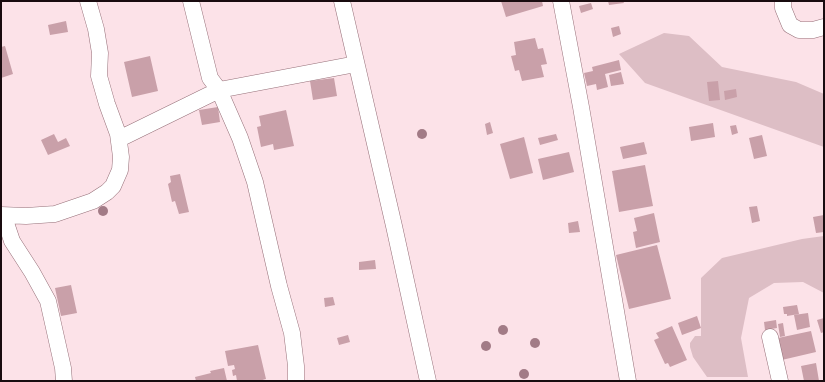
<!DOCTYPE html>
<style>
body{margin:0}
#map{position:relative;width:825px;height:382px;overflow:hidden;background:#fce2e8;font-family:Figtree,sans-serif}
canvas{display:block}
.frame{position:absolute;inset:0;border:2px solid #190b0f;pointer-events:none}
</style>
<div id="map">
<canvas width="825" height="382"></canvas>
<div class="frame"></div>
</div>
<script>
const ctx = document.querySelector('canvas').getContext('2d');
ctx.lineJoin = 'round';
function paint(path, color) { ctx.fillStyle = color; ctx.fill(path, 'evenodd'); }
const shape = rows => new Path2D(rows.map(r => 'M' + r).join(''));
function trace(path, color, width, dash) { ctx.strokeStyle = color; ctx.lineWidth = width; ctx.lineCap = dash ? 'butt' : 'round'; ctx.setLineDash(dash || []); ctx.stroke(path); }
paint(shape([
 [664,33,689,36,722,67,796,82,824,94,824,147,645,83,619,54],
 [824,236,824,293,803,282,774,283,749,298,741,338,748,377,707,377,693,357,690,347,690,343,695,336,701,336,701,278,722,258,802,239]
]), '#ddbec5');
paint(shape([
 [501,1,542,1,543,6,506,17],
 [608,1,623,1,624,3,609,5],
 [591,3,593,9,581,13,579,6],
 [66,21,68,32,50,35,48,25],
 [619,26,621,34,613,37,611,28],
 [535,38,538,49,543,48,547,64,541,65,544,77,522,81,519,70,515,71,511,56,516,55,514,42],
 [5,46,13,74,1,78,1,47],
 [150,56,158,91,132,97,124,62],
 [619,60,621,70,605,74,608,87,597,90,596,84,587,86,584,73,593,71,592,67],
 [621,72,624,84,611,86,609,75],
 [334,78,337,96,313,100,310,81],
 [718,81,720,100,709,101,707,82],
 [736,89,737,97,725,100,724,91],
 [218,107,220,122,202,125,199,110],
 [286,110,294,146,274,150,273,144,261,147,257,127,261,126,259,116],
 [490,122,493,133,487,135,485,124],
 [713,123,715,137,691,141,689,127],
 [736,125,738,133,732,135,730,126],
 [54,134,58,142,66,138,70,146,48,155,41,140],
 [556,134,558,140,540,145,538,138],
 [762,135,767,156,754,159,749,138],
 [524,137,533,173,510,179,500,144],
 [644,142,647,154,623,159,620,147],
 [569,152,574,172,543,180,538,159],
 [645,165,653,206,619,212,612,171],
 [180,174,189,212,179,214,175,201,172,202,168,184,171,182,170,176],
 [757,206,760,221,752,223,749,207],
 [654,213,660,242,636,248,633,232,637,231,634,218],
 [824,215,824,232,816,233,813,217],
 [578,221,580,232,569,233,568,223],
 [657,245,671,299,629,309,616,255],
 [375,260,376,269,359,270,359,262],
 [71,285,77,313,61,316,55,288],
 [333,297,335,305,325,307,324,298],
 [797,305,799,314,787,316,787,314,784,314,783,307],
 [808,313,810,327,797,330,794,315],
 [697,316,701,328,682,335,678,323],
 [824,318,824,332,821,333,817,320],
 [776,320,777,328,765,330,764,322],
 [783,323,785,336,780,337,778,324],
 [672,326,687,360,670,367,668,363,665,364,654,340,659,338,656,333],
 [811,331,816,352,769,363,764,341],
 [348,335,350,342,339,345,337,338],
 [258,345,266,379,259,381,237,381,236,375,233,376,232,370,235,369,234,365,228,366,225,351],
 [816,363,819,381,804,381,801,366],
 [224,368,227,381,196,381,195,377,211,373,210,371]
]), '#c9a0a9');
const minor = shape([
 [191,1,210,78,219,90,240,138,255,182,279,286,292,333,296,366,296,381],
 [342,1,394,226,428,381],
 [561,1,581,107,628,381],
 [783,1,783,8,790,25,799,30,813,30,824,27],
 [119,139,219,90,356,64],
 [1,215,26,216,55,214,93,201,107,192,113,186,120,170,121,157,118,134,107,104,99,76,100,53,96,29,88,1],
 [1,217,6,223,12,241,32,272,48,301,63,368,64,381],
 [770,337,780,381]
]);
trace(minor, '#967079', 17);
trace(minor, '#fff', 16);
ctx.fillStyle = '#a27b86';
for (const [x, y] of [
 [422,134],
 [103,211],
 [503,330],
 [535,343],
 [486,346],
 [524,374]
]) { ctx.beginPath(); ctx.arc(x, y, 5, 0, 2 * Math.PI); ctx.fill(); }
</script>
